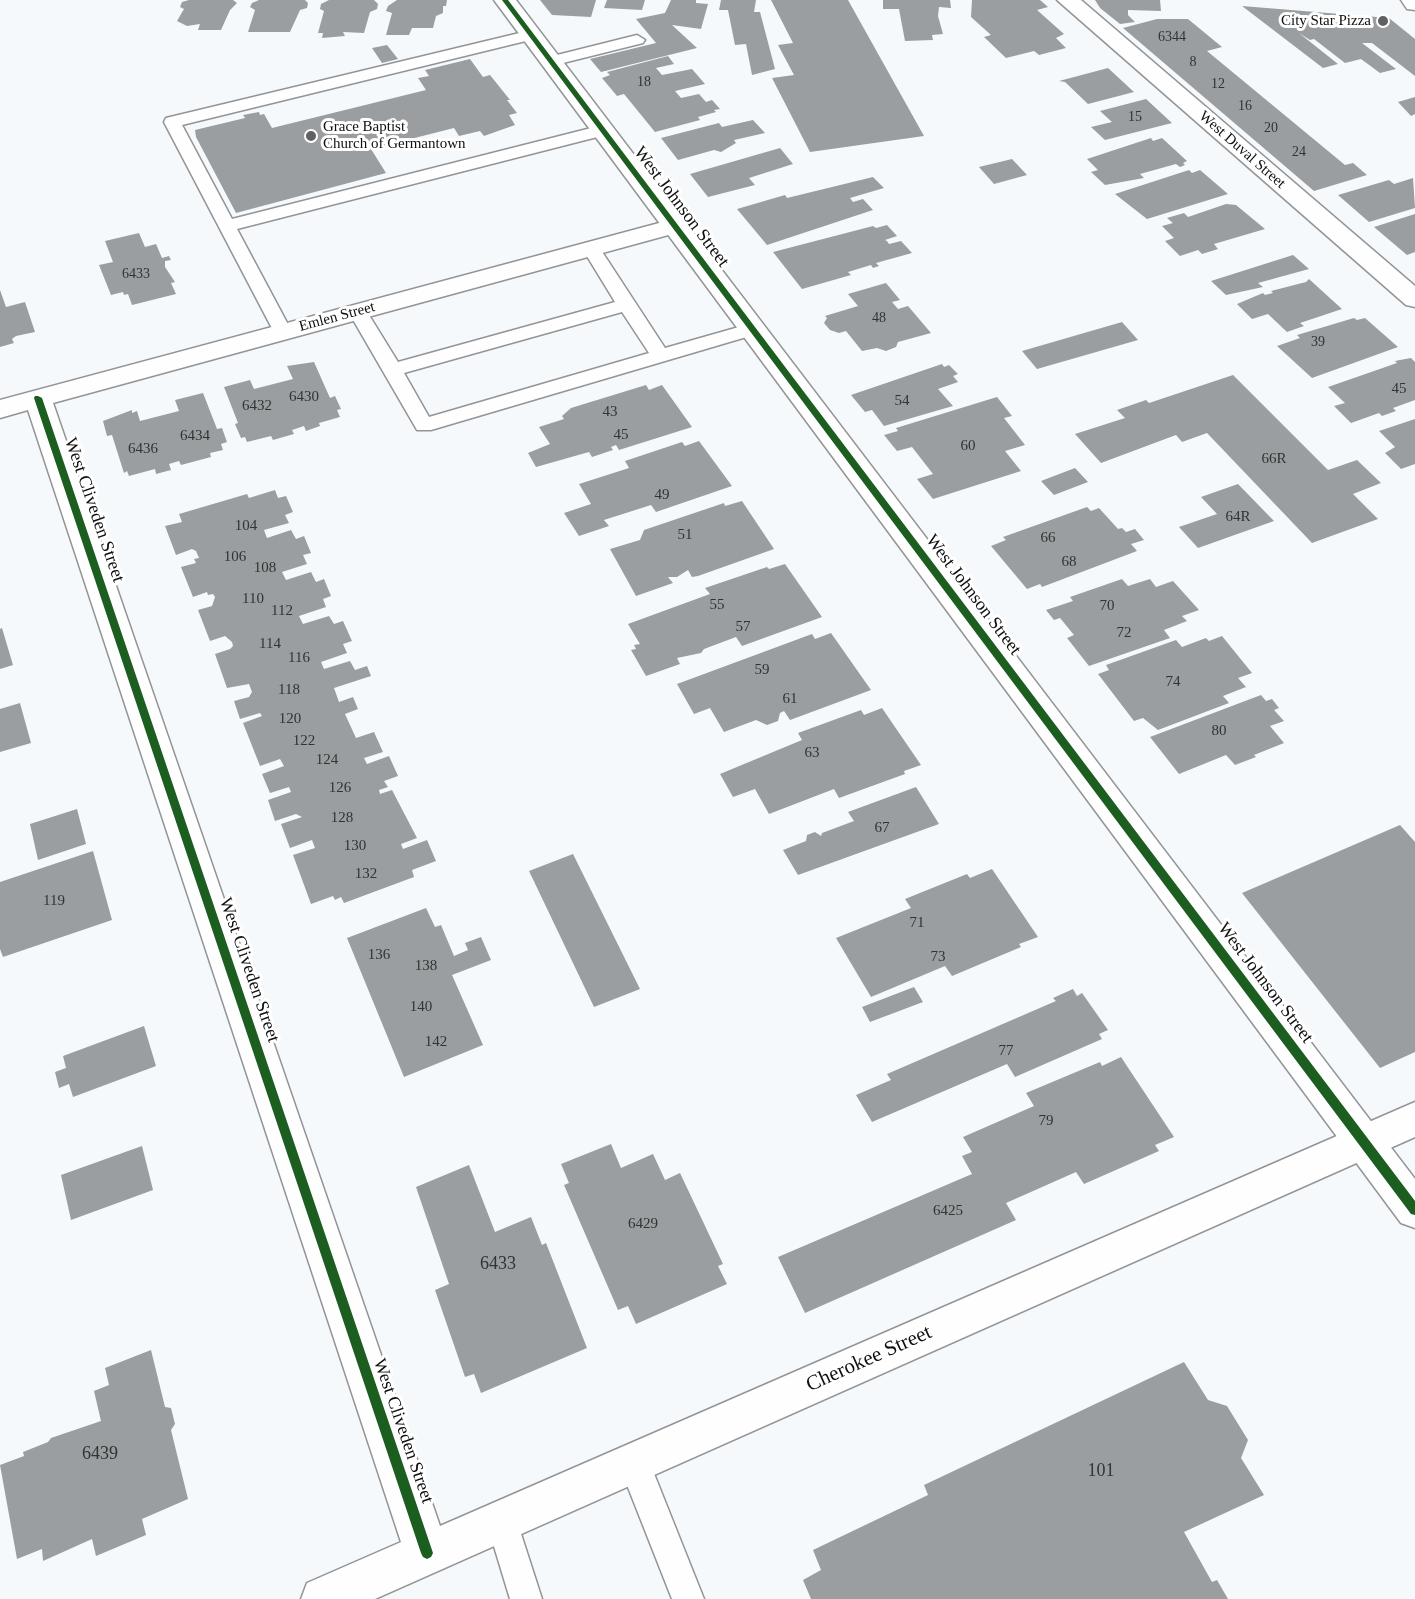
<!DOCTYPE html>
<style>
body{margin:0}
canvas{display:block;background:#f5f9fc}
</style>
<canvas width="1415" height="1599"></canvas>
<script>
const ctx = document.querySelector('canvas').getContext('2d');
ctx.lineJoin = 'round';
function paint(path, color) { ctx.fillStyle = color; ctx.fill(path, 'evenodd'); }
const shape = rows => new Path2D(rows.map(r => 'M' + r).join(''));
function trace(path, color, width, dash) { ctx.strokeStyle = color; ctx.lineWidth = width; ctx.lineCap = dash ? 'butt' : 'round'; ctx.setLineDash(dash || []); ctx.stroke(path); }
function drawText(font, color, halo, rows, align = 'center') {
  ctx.font = font + ' "Times New Roman",serif'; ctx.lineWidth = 6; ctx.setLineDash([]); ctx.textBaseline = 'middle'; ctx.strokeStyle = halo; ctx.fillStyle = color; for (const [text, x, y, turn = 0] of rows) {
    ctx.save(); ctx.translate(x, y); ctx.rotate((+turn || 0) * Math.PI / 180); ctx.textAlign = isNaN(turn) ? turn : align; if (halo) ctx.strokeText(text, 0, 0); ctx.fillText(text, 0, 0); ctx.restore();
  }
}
paint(shape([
 [189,0,233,0,237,3,230,10,221,30,198,30,200,24,187,26,177,21,184,9,180,7,182,2],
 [259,0,305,0,308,3,307,8,300,10,290,32,248,32,255,10,250,7,252,3],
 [329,0,374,0,378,4,377,9,370,12,364,33,343,32,345,36,322,38,323,33,318,33,324,11,320,9,321,4],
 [397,0,447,0,446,6,443,6,443,13,436,16,433,28,412,28,409,35,386,35,392,13,386,11,388,6],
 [540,0,596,0,591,17,552,15],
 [607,0,645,0,642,10,604,8],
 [671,0,696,0,696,3,708,4,701,29,672,25,697,48,601,72,590,59,656,43,636,19,665,13],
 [721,0,756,0,754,12,760,12,775,69,752,75,746,44,735,45,728,10,719,10],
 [771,0,848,0,924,136,810,152,772,78,794,75,778,45,793,43],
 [883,0,950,0,951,8,939,7,938,16,943,34,932,35,933,40,905,41,899,9,883,9],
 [972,0,1040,0,1048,7,1037,10,1064,34,1056,38,1066,48,1039,55,1034,51,1006,58,984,37,991,35,971,17],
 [1095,0,1160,0,1161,11,1128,10,1128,15,1135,22,1120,24,1100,8],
 [1242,6,1389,18,1415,39,1415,76,1372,43,1362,43,1396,69,1380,73,1361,59,1345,63,1314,39,1310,40,1299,33,1338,64,1323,68],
 [1157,19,1188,19,1222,47,1207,51,1345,165,1353,163,1367,175,1314,191,1123,28],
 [387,45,398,59,382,63,372,48],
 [668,56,674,64,656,68,662,75,692,69,705,84,675,91,681,98,699,94,706,102,712,100,720,109,714,110,716,112,698,117,700,120,655,132,624,94,617,96,602,78,610,75,607,72],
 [470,59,483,77,490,75,510,100,507,100,517,113,509,115,515,125,484,136,480,131,459,136,454,128,371,149,386,173,236,213,196,137,195,130,245,118,243,115,259,112,260,115,264,114,272,128,426,90,418,78,429,76,425,70],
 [1108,68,1134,92,1088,104,1065,82,1059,81],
 [1415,97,1415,114,1411,116,1398,102],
 [1146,99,1172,123,1105,140,1091,127,1112,122,1100,111],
 [753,120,765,133,734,140,736,143,721,152,714,150,678,160,661,138,719,123,722,127],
 [1151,138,1153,141,1162,138,1187,161,1183,163,1185,165,1180,167,1176,164,1140,174,1144,178,1105,185,1091,172,1098,170,1087,159],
 [780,148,793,164,749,178,755,185,708,197,690,174],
 [1012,159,1027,175,994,184,979,167],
 [1189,170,1192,173,1200,170,1228,194,1147,219,1115,194],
 [873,177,884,188,850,198,853,202,863,199,873,210,767,245,737,209,785,195,787,198],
 [1413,178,1415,208,1369,222,1338,195,1389,180,1394,184],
 [1226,204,1236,205,1265,229,1214,244,1218,249,1202,254,1198,250,1180,256,1165,241,1174,238,1162,226,1173,223,1167,218,1184,213,1188,217],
 [1415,214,1415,252,1407,255,1374,227],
 [887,225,897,236,885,240,887,241,889,244,901,241,912,253,876,263,879,266,873,268,871,265,848,272,851,275,802,289,773,252,873,226,876,228],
 [139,233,145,247,156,244,162,258,169,256,171,260,165,261,165,267,175,282,171,283,176,294,132,305,128,294,124,295,123,292,111,295,99,265,113,262,105,241],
 [1293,255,1309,269,1258,283,1263,287,1226,295,1211,281],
 [1309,279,1342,309,1300,323,1304,326,1287,332,1268,314,1252,319,1237,304,1263,293,1265,295,1273,293,1271,291,1306,282],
 [886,283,900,300,892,302,898,309,908,306,931,333,898,342,896,347,886,351,877,348,862,351,846,331,839,333,830,330,824,323,827,318,825,316,858,306,848,294],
 [0,290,6,307,25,302,35,332,16,336,12,339,14,343,0,347],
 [1354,318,1357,320,1365,318,1398,347,1312,378,1277,346,1300,338,1297,335],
 [1122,322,1138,340,1037,369,1022,351],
 [1411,358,1415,362,1415,400,1393,408,1396,411,1382,416,1379,413,1351,423,1334,406,1345,403,1328,387,1397,363,1395,361,1400,360],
 [314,362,330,398,335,396,341,409,337,410,340,417,319,423,320,426,306,431,304,426,292,430,294,434,273,440,271,436,247,442,245,437,241,438,235,424,238,423,224,387,250,380,254,389,293,379,287,366],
 [942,364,944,367,949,365,958,374,953,376,958,382,938,389,953,406,884,426,872,410,865,412,851,395],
 [1233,375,1328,470,1357,460,1381,483,1353,494,1378,519,1312,543,1207,433,1182,442,1176,435,1101,463,1075,434,1125,418,1117,410,1146,400,1149,403],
 [646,385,649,390,662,385,692,427,619,450,616,445,611,447,613,450,592,457,589,452,536,467,528,453,550,444,539,427,564,419,562,416,571,408],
 [203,393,217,429,222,428,227,442,221,444,223,450,210,453,211,457,181,465,179,461,169,464,171,470,156,474,155,469,129,476,127,471,124,473,112,435,107,436,103,421,132,410,132,413,137,411,140,421,179,411,175,400],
 [997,397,1012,416,1004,418,1025,445,1005,451,1021,471,933,499,917,479,933,474,912,447,897,451,884,435,898,431,896,428],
 [1415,419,1415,464,1401,469,1385,453,1395,447,1379,431],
 [699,441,732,486,656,512,651,505,604,520,609,526,579,536,564,513,591,504,579,484,629,468,625,461,682,442,685,446],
 [1075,468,1088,482,1054,495,1041,481],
 [1238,484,1274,521,1198,548,1179,527,1217,514,1201,497],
 [275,490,278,498,286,496,293,512,285,515,289,523,264,530,267,538,291,530,296,539,304,536,311,553,303,555,307,564,282,572,286,580,311,572,316,582,324,579,331,596,323,599,326,607,299,616,303,624,329,616,334,624,343,621,352,641,343,644,347,653,321,662,324,669,350,661,355,670,367,666,371,676,334,688,339,702,353,697,358,709,345,714,356,738,374,732,383,752,364,758,367,764,389,756,398,776,384,781,388,787,379,790,380,794,392,790,417,838,401,844,403,849,427,840,436,861,412,870,414,877,344,903,341,897,335,900,333,896,311,904,293,855,315,848,312,840,290,848,281,824,302,817,296,814,275,821,268,800,291,792,289,787,270,793,262,774,284,766,280,759,260,766,243,723,262,716,260,713,240,719,234,701,249,697,252,692,249,684,227,688,215,654,230,649,233,646,232,642,225,636,210,641,198,610,212,606,215,597,213,594,208,595,207,592,193,597,181,567,196,563,194,559,199,558,196,551,192,549,176,555,165,526,182,522,179,514,247,494,249,498],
 [742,501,774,549,698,576,692,577,688,570,677,577,668,577,673,583,636,596,610,549,640,540,644,530,724,503,725,506],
 [1087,507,1091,511,1099,508,1118,529,1122,528,1126,532,1135,529,1144,540,1131,544,1137,551,1042,587,1040,584,1027,589,991,546,1006,540,1003,537],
 [785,564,822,617,742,646,736,637,704,649,701,653,677,658,680,664,646,676,631,650,636,649,634,645,640,644,628,624,710,594,705,588,767,567,769,569],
 [1122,579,1128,586,1150,579,1156,587,1173,581,1199,610,1182,616,1187,621,1164,630,1170,638,1089,666,1067,638,1074,635,1060,618,1054,620,1046,610,1073,601,1070,597],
 [2,628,13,665,0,669,0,629],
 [831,633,871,690,790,720,784,711,780,713,778,721,767,725,756,720,724,732,710,708,694,714,677,684,812,634,815,639],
 [1222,636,1252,673,1238,678,1246,687,1223,696,1229,703,1158,730,1143,718,1134,721,1098,674,1109,670,1106,665,1176,640,1182,647,1206,638,1209,641],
 [1261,695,1266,701,1272,699,1279,708,1274,710,1284,721,1270,726,1284,743,1254,755,1256,757,1235,765,1226,755,1179,774,1150,737],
 [20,703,31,743,0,752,0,709],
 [882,708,921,765,904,771,905,774,839,798,834,789,769,814,755,789,733,797,720,774,802,740,798,733,861,710,864,715],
 [916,787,939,824,798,875,783,850,806,841,807,835,815,832,821,836,822,833,854,821,848,812],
 [77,809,86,844,38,860,30,824],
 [1400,825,1415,842,1415,1052,1380,1068,1242,893],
 [93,851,112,920,3,957,0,949,0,882],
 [573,854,640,989,594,1007,529,871],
 [992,869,1038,937,1019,944,1021,947,952,976,945,966,871,997,836,938,911,908,905,899,967,874,970,878],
 [426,908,435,927,441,925,454,956,468,950,465,943,481,937,491,960,452,975,483,1045,404,1077,347,938],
 [914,987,923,1002,870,1022,862,1007],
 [1073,989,1077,996,1082,993,1108,1030,1099,1034,1102,1039,1015,1077,1007,1064,872,1122,856,1095,891,1080,887,1074,1056,1001,1053,998],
 [144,1026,156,1066,73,1097,69,1084,59,1088,55,1072,66,1068,63,1056],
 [1121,1057,1174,1137,1155,1145,1159,1151,1084,1184,1076,1172,1006,1203,1016,1220,805,1313,778,1257,972,1174,962,1156,972,1152,963,1137,1034,1106,1026,1093,1100,1062,1102,1066],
 [611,1144,621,1168,653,1154,665,1180,680,1173,723,1264,718,1266,727,1284,636,1324,628,1306,618,1310,564,1185,569,1183,561,1164],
 [142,1146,153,1190,71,1220,61,1175],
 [469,1165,495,1232,531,1217,542,1245,546,1243,587,1348,481,1393,474,1374,465,1377,435,1290,449,1284,416,1187],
 [151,1350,165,1407,171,1408,175,1424,171,1430,188,1499,142,1519,146,1535,96,1556,92,1539,43,1561,42,1549,17,1559,0,1465,24,1456,23,1452,48,1442,51,1438,101,1421,94,1391,109,1385,105,1368],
 [1184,1362,1208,1400,1227,1406,1248,1440,1241,1458,1264,1495,1184,1532,1212,1582,1217,1580,1228,1599,811,1599,803,1580,821,1570,813,1550,928,1495,924,1485]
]), '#9a9ea0');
const service = shape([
 [532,30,540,35,538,38,182,125,232,219,603,125,611,130,609,134,237,229,292,332,290,336,276,336,164,122,166,118,532,30],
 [637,35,645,40,643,43,551,66,543,61,545,58,637,35],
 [591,243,597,244,665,348,753,323,762,329,760,333,431,430,417,430,348,311,350,307,364,307,398,362,615,302,582,248,591,243],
 [622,312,649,353,429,417,404,373,622,312],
 [634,1446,645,1451,704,1599,672,1599,618,1462,623,1451,634,1446],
 [502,1504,513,1509,542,1599,510,1599,486,1520,491,1509,502,1504]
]);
const minor = shape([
 [1057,0,1081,0,1415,286,1415,307,1406,305,1057,0],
 [1401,0,1415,0,1415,10,1407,9,1401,0],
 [674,219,683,221,686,226,683,231,53,403,440,1526,1415,1102,1415,1137,375,1599,301,1599,307,1583,401,1542,28,410,0,418,0,400,674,219]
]);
const tertiary = shape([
 [494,0,516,0,1415,1179,1415,1228,1401,1223,494,0]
]);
trace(service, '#939496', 3);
trace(minor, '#939496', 3);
trace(tertiary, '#939496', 3);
paint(service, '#fefeff');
paint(minor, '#fefeff');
paint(tertiary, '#fefeff');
paint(shape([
 [502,0,508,0,1415,1201,1415,1215,1411,1214,502,0],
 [35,396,38,396,42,398,433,1553,431,1557,427,1559,423,1557,421,1553,34,398,35,396]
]), '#1b5e20');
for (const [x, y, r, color] of [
 [1383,21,6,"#606162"],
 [311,136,6,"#606162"]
]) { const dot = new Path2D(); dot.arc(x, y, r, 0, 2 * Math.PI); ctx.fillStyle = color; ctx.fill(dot); trace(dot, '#fff', 2); }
drawText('14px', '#323333', null, [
 ["6344",1172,37],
 ["8",1193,62],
 ["18",644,82],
 ["12",1218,84],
 ["16",1245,106],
 ["15",1135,117],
 ["20",1271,128],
 ["24",1299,152],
 ["6433",136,274],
 ["48",879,318],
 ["39",1318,342]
]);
drawText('15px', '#0f0f0f', '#fff', [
 ["City Star Pizza",1371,21],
 ["Grace Baptist",323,127,"left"],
 ["Church of Germantown",323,144,"left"]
], 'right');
drawText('15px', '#0f0f0f', '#fff', [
 ["West Duval Street",1242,150,41],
 ["Emlen Street",337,317,-15]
]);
drawText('15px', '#323333', null, [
 ["45",1399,389],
 ["6430",304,397],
 ["54",902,401],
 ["6432",257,406],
 ["43",610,412],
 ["45",621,435],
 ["6434",195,436],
 ["60",968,446],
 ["6436",143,449],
 ["66R",1274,459],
 ["49",662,495],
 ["64R",1238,517],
 ["104",246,526],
 ["51",685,535],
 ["66",1048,538],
 ["106",235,557],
 ["68",1069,562],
 ["108",265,568],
 ["110",253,599],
 ["55",717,605],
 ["70",1107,606],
 ["112",282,611],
 ["57",743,627],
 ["72",1124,633],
 ["114",270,644],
 ["116",299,658],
 ["59",762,670],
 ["74",1173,682],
 ["118",289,690],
 ["61",790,699],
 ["120",290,719],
 ["80",1219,731],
 ["122",304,741],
 ["63",812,753],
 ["124",327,760],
 ["126",340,788],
 ["128",342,818],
 ["67",882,828],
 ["130",355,846],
 ["132",366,874],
 ["119",54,901],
 ["71",917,923],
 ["136",379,955],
 ["73",938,957],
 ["138",426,966],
 ["140",421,1007],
 ["142",436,1042],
 ["77",1006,1051],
 ["79",1046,1121],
 ["6425",948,1211],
 ["6429",643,1224]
]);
drawText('18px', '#0f0f0f', '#fff', [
 ["West Johnson Street",681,207,53],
 ["West Cliveden Street",94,510,71],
 ["West Johnson Street",973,595,53],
 ["West Cliveden Street",249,970,71],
 ["West Johnson Street",1265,983,53],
 ["West Cliveden Street",403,1431,71]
]);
drawText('18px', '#323333', null, [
 ["6433",498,1264],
 ["6439",100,1454],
 ["101",1101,1471]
]);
drawText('21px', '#0f0f0f', '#fff', [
 ["Cherokee Street",869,1359,-24]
]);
</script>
